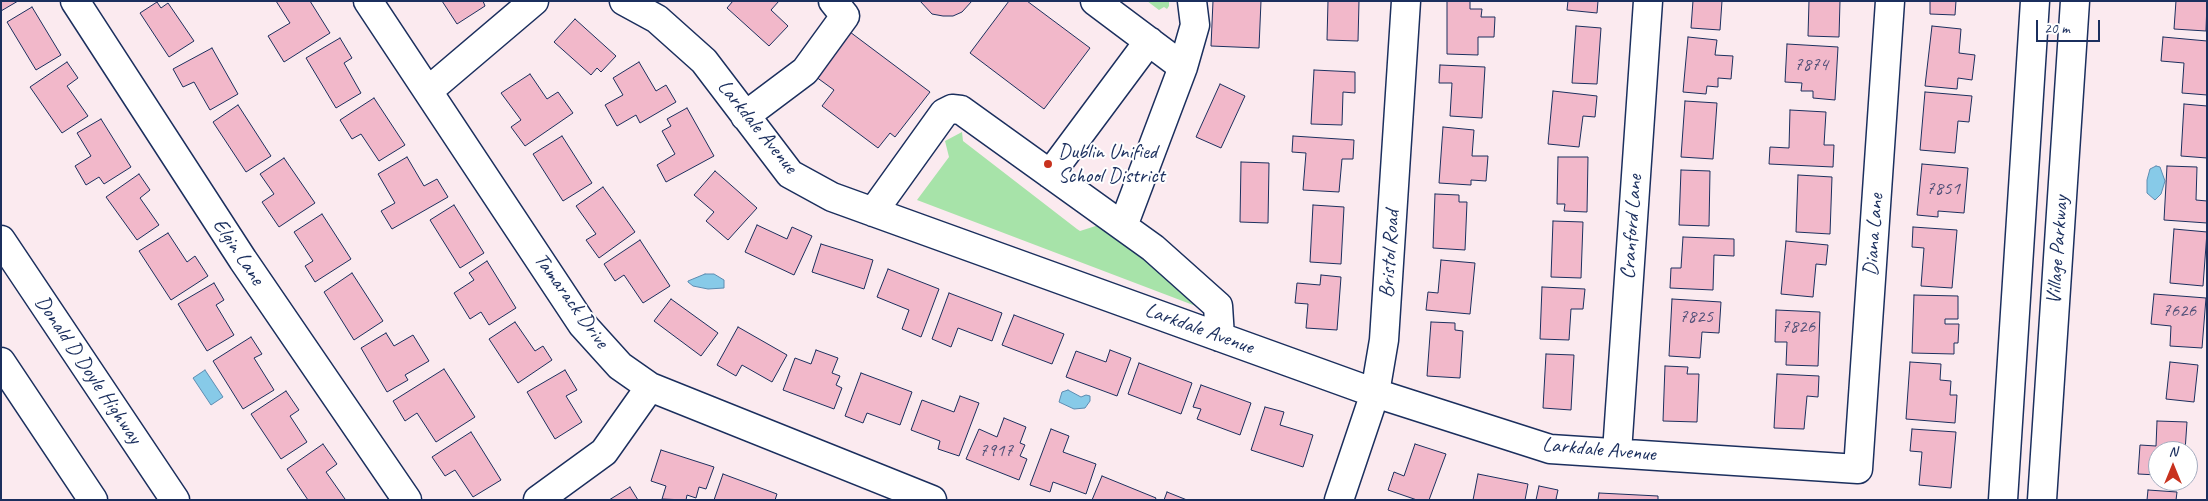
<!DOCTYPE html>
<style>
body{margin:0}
#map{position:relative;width:2208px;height:501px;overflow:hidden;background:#fbeaef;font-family:Caveat,sans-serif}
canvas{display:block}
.frame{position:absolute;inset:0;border:2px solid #1b2f5e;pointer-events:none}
.north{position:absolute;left:2148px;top:441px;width:50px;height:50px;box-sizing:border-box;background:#fff;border:1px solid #a4acbf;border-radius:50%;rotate:0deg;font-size:14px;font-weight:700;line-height:20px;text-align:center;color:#1b2f5e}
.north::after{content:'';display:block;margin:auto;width:18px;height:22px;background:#c8321e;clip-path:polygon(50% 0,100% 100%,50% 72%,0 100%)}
.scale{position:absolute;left:2036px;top:20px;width:64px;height:22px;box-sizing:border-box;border:2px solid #1b2f5e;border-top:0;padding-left:6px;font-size:15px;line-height:18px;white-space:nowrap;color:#1b2f5e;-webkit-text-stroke:4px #fff;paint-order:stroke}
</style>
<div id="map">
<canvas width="2208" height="501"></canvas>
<div class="frame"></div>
<div class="north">N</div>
<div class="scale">20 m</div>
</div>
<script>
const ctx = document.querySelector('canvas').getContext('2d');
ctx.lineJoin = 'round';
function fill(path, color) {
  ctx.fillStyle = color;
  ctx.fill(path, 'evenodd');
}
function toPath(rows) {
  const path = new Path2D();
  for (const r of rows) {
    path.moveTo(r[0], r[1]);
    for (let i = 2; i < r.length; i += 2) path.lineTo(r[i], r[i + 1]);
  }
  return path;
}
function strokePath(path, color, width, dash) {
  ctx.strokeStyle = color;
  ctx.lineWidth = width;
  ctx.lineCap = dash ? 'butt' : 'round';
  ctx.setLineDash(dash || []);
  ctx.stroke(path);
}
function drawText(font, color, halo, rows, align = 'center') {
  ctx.font = font + ' Caveat,sans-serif';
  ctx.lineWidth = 4;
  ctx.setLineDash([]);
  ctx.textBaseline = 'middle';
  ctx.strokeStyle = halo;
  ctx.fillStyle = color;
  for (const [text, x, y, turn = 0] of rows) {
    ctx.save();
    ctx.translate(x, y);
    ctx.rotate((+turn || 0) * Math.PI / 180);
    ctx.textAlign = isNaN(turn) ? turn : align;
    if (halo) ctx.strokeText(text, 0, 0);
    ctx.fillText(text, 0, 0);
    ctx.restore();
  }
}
const green = toPath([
 [1147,1,1169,1,1169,6,1167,9,1164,7,1159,10],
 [962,132,963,141,1077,229,1080,231,1102,224,1173,279,1201,308,917,200,949,157,945,141]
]);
const water = toPath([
 [2156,166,2160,167,2165,181,2161,194,2155,200,2147,193,2147,180,2150,169,2156,166],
 [705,274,714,274,724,280,724,288,708,289,693,286,688,282,688,281,705,274],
 [205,370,223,397,211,405,193,378,205,370],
 [1068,390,1081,397,1086,395,1090,396,1090,401,1085,408,1074,409,1059,402,1062,392,1068,390]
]);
const building = toPath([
 [1,1,18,1,1,11,1,1],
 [276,1,310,1,330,33,284,62,268,36,290,23,276,1],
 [442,1,483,1,485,6,457,24,442,1],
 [733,1,779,1,771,10,788,26,769,46,727,8,733,1],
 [920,1,972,1,962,12,953,16,943,16,932,14,920,1],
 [1009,1,1027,1,1090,48,1044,109,970,53,1009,1],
 [1213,1,1261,1,1259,48,1211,46,1213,1],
 [1328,1,1359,1,1358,41,1327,40,1328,1],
 [1447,1,1470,1,1470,9,1482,9,1481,17,1495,17,1494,37,1478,37,1478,55,1447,54,1447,1],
 [1568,1,1598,1,1597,13,1567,10,1568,1],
 [1693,1,1722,1,1720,30,1691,28,1693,1],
 [1809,1,1840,1,1839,37,1808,36,1809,1],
 [1930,1,1956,1,1955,15,1930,14,1930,1],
 [2176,1,2207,1,2206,31,2174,29,2176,1],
 [157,2,161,8,168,3,194,41,169,57,140,13,157,2],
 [32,7,61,55,36,70,7,22,32,7],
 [575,19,616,56,601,72,597,68,591,75,554,42,575,19],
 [1576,26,1601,28,1597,84,1572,83,1576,26],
 [1932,26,1961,29,1959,53,1975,55,1972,80,1958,78,1957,89,1925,86,1932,26],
 [846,29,930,92,895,137,890,133,878,148,822,106,834,90,812,74,846,29],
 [1688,37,1717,40,1715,55,1733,56,1731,79,1718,78,1718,87,1707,86,1706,94,1683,92,1688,37],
 [2163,37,2207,41,2207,95,2182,93,2184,63,2161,61,2163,37],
 [340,38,352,58,344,63,361,93,336,108,306,58,340,38],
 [1787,44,1838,47,1835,100,1813,98,1813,91,1801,91,1802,83,1785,82,1787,44],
 [212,48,238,94,210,110,194,82,183,87,173,69,212,48],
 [67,62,78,78,67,86,88,116,62,133,30,87,67,62],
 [639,62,656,91,666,85,676,102,640,123,636,115,617,126,605,105,623,95,613,78,639,62],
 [1440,65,1485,67,1482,118,1450,116,1452,83,1439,83,1440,65],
 [1314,70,1355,72,1355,93,1343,92,1342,125,1311,124,1314,70],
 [530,74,547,99,558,92,573,113,525,146,511,127,521,120,501,93,530,74],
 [1220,84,1245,96,1221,148,1196,137,1220,84],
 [1553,91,1597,96,1595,117,1583,116,1579,147,1548,144,1553,91],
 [1925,92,1972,96,1969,122,1958,121,1955,153,1920,150,1925,92],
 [374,98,405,145,379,161,361,134,352,139,340,120,374,98],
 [1685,101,1717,103,1713,159,1681,157,1685,101],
 [2184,104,2207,106,2207,158,2181,156,2184,104],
 [238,105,271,156,246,172,213,122,238,105],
 [687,108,714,156,666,182,657,165,675,154,662,131,671,126,667,119,687,108],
 [1790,110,1826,112,1824,145,1834,145,1833,167,1769,164,1770,147,1789,148,1790,110],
 [101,119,131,167,104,184,99,177,86,185,75,166,91,156,77,133,101,119],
 [1443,127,1474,130,1472,156,1488,156,1486,181,1471,180,1471,185,1439,183,1443,127],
 [562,136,592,183,563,201,533,154,562,136],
 [1293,136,1354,140,1353,159,1342,159,1339,192,1303,190,1306,153,1292,152,1293,136],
 [407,157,424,186,437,179,448,197,392,229,381,211,395,203,378,174,407,157],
 [1558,157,1588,157,1587,212,1564,211,1565,204,1557,204,1558,157],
 [284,158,315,203,279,227,262,202,274,194,260,174,284,158],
 [1241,162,1269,163,1268,223,1240,222,1241,162],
 [1922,164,1968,168,1964,213,1938,211,1938,217,1917,215,1922,164],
 [2167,166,2197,167,2196,200,2207,201,2207,223,2164,220,2167,166],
 [1681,170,1710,171,1709,226,1679,225,1681,170],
 [715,171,757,208,728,240,706,221,714,212,694,195,715,171],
 [139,174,150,190,140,198,159,225,137,240,106,197,139,174],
 [1798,175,1832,177,1830,234,1796,232,1798,175],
 [603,187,635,232,599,258,586,240,596,234,576,206,603,187],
 [1435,194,1459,195,1459,202,1467,202,1465,250,1433,248,1435,194],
 [454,205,484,253,460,268,430,220,454,205],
 [1313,205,1344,207,1341,264,1310,262,1313,205],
 [322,214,351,259,315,282,305,266,313,261,294,232,322,214],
 [1553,221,1583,222,1581,278,1551,277,1553,221],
 [757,225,787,239,792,227,812,236,794,275,745,252,757,225],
 [1913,227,1957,230,1952,288,1921,286,1924,248,1912,247,1913,227],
 [2174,229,2207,232,2203,286,2170,283,2174,229],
 [168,233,187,262,195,256,208,276,171,300,139,251,168,233],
 [1683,237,1734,239,1734,256,1714,255,1713,290,1670,288,1671,268,1681,268,1683,237],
 [640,240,670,286,643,303,624,275,615,281,604,264,640,240],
 [1786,241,1828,245,1826,265,1816,264,1813,297,1781,294,1786,241],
 [821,244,873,260,864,289,812,272,821,244],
 [1441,260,1475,263,1470,314,1426,310,1428,292,1438,293,1441,260],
 [487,261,516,308,489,325,481,312,470,319,454,293,474,280,469,273,487,261],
 [888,269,939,289,921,337,902,329,909,310,877,297,888,269],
 [352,273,383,321,354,340,324,292,352,273],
 [1321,275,1341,277,1337,330,1306,328,1308,304,1295,303,1297,283,1320,285,1321,275],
 [214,283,224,300,216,305,234,335,207,351,178,304,214,283],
 [1542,287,1585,289,1583,309,1571,309,1569,340,1540,339,1542,287],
 [949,293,1002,313,992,341,958,328,951,347,932,339,949,293],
 [2154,294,2206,298,2202,348,2170,346,2171,326,2151,324,2154,294],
 [1914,295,1958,296,1958,319,1945,319,1945,324,1959,324,1958,343,1954,343,1954,354,1912,353,1914,295],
 [671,299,718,333,701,356,654,321,671,299],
 [1672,299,1721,302,1719,333,1702,332,1700,358,1669,356,1672,299],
 [1776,310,1820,312,1818,366,1786,365,1787,342,1775,342,1776,310],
 [1014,315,1064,334,1052,364,1002,345,1014,315],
 [515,322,535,351,543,346,552,360,518,383,489,339,515,322],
 [1431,322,1455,323,1455,330,1463,331,1460,378,1427,376,1431,322],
 [738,327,787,355,772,382,742,365,736,376,717,365,738,327],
 [386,333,394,346,413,335,429,361,405,375,408,380,387,392,361,348,386,333],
 [251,337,262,354,254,358,274,390,243,409,213,361,251,337],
 [816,350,838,358,832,373,840,376,836,385,842,388,834,409,783,390,795,358,811,364,816,350],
 [1110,350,1131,358,1117,396,1066,377,1076,351,1106,362,1110,350],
 [1546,354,1574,355,1571,410,1543,408,1546,354],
 [1910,362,1941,364,1940,380,1951,381,1950,395,1957,395,1955,423,1906,419,1910,362],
 [2170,362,2198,365,2194,402,2166,399,2170,362],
 [1139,363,1192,383,1181,414,1128,394,1139,363],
 [1665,366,1688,367,1687,374,1699,374,1697,422,1663,421,1665,366],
 [444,369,475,417,436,442,417,413,405,421,393,401,444,369],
 [565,370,577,390,566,396,582,422,555,439,527,392,565,370],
 [861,373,912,392,900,425,867,413,863,423,845,416,861,373],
 [1777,374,1819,376,1818,397,1807,396,1804,429,1774,428,1777,374],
 [1201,385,1251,403,1240,435,1197,419,1201,409,1193,407,1201,385],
 [286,391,299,410,290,416,307,442,281,459,251,414,286,391],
 [960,396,979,403,959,456,938,449,940,441,911,430,922,400,954,412,960,396],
 [1265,407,1284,412,1280,425,1313,435,1303,467,1251,450,1265,407],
 [1004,418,1026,427,1020,443,1025,445,1020,456,1027,459,1019,480,966,459,979,429,997,437,1004,418],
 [2157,421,2187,422,2185,451,2158,451,2158,475,2138,474,2140,445,2156,446,2157,421],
 [1051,429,1069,436,1063,452,1096,464,1086,494,1053,482,1050,492,1030,485,1051,429],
 [1912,429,1956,432,1951,488,1919,485,1922,452,1910,451,1912,429],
 [471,432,501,480,473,497,455,470,445,476,432,457,471,432],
 [323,444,337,464,326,472,345,499,344,500,308,500,287,469,323,444],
 [1415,444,1446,454,1429,500,1417,500,1388,490,1394,472,1404,476,1415,444],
 [661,450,714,467,706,489,699,487,696,498,687,495,686,500,662,499,666,486,651,481,661,450],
 [723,474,777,494,775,500,714,500,723,474],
 [1478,474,1528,484,1525,500,1473,500,1478,474],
 [1102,476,1156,498,1155,500,1092,500,1102,476],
 [1539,486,1558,490,1556,499,1559,500,1536,500,1539,486],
 [630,487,638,500,609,500,630,487],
 [2148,490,2177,492,2176,500,2147,500,2148,490],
 [1167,492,1187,500,1164,500,1167,492],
 [1599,493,1658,496,1658,500,1598,500,1599,493]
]);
const minor = toPath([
 [75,1,243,260,407,500],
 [368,1,582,324,620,366,650,387,932,500],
 [624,1,657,19,704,61,790,174,832,197,1375,393,1550,449,1858,469,1890,1],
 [1095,1,1183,67],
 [428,91,534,1],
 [745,116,805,71,845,16,833,1],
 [1050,174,1149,41],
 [873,212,944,113,952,109,961,110,1153,248,1218,306,1220,337],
 [1123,226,1183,67,1195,25,1192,1],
 [1617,452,1648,1],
 [538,500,604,452,650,387],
 [1339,500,1375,393,1384,340,1406,1],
 [2003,500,2035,1],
 [2042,500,2075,1]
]);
const highway = toPath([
 [1,240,175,500],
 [1,362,93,500]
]);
const markers = [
 [1048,164,5,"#c8321e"]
];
const numberNames = [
 ["7874",1811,65],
 ["7851",1943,189],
 ["7626",2179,311],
 ["7825",1696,317],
 ["7826",1798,327],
 ["7917",996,451]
];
const streetNames = [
 ["Larkdale Avenue",757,127,51],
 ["Cranford Lane",1632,227,-86],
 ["Diana Lane",1874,235,-86],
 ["Village Parkway",2058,250,-86],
 ["Elgin Lane",238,252,56],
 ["Bristol Road",1390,254,-86],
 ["Tamarack Drive",571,301,54],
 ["Larkdale Avenue",1199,329,20],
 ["Donald D Doyle Highway",88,370,56],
 ["Larkdale Avenue",1599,450,5]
];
const poiNames = [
 ["Dublin Unified",1058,152],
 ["School District",1058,176]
];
fill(green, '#a7e3a9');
fill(water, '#87cae8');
strokePath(water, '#5c8cb1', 1);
fill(building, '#f2b8ca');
strokePath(building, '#1b2f5e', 1);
strokePath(minor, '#1b2f5e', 31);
strokePath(highway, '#1b2f5e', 31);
strokePath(minor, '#fff', 28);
strokePath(highway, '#fff', 28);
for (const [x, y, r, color] of markers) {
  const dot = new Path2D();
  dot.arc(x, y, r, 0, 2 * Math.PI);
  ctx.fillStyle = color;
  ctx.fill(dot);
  strokePath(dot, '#fff', 2);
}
drawText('19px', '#515179', null, numberNames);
drawText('21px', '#1b2f5e', '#fff', streetNames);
drawText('21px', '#1b2f5e', '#fff', poiNames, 'left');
</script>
